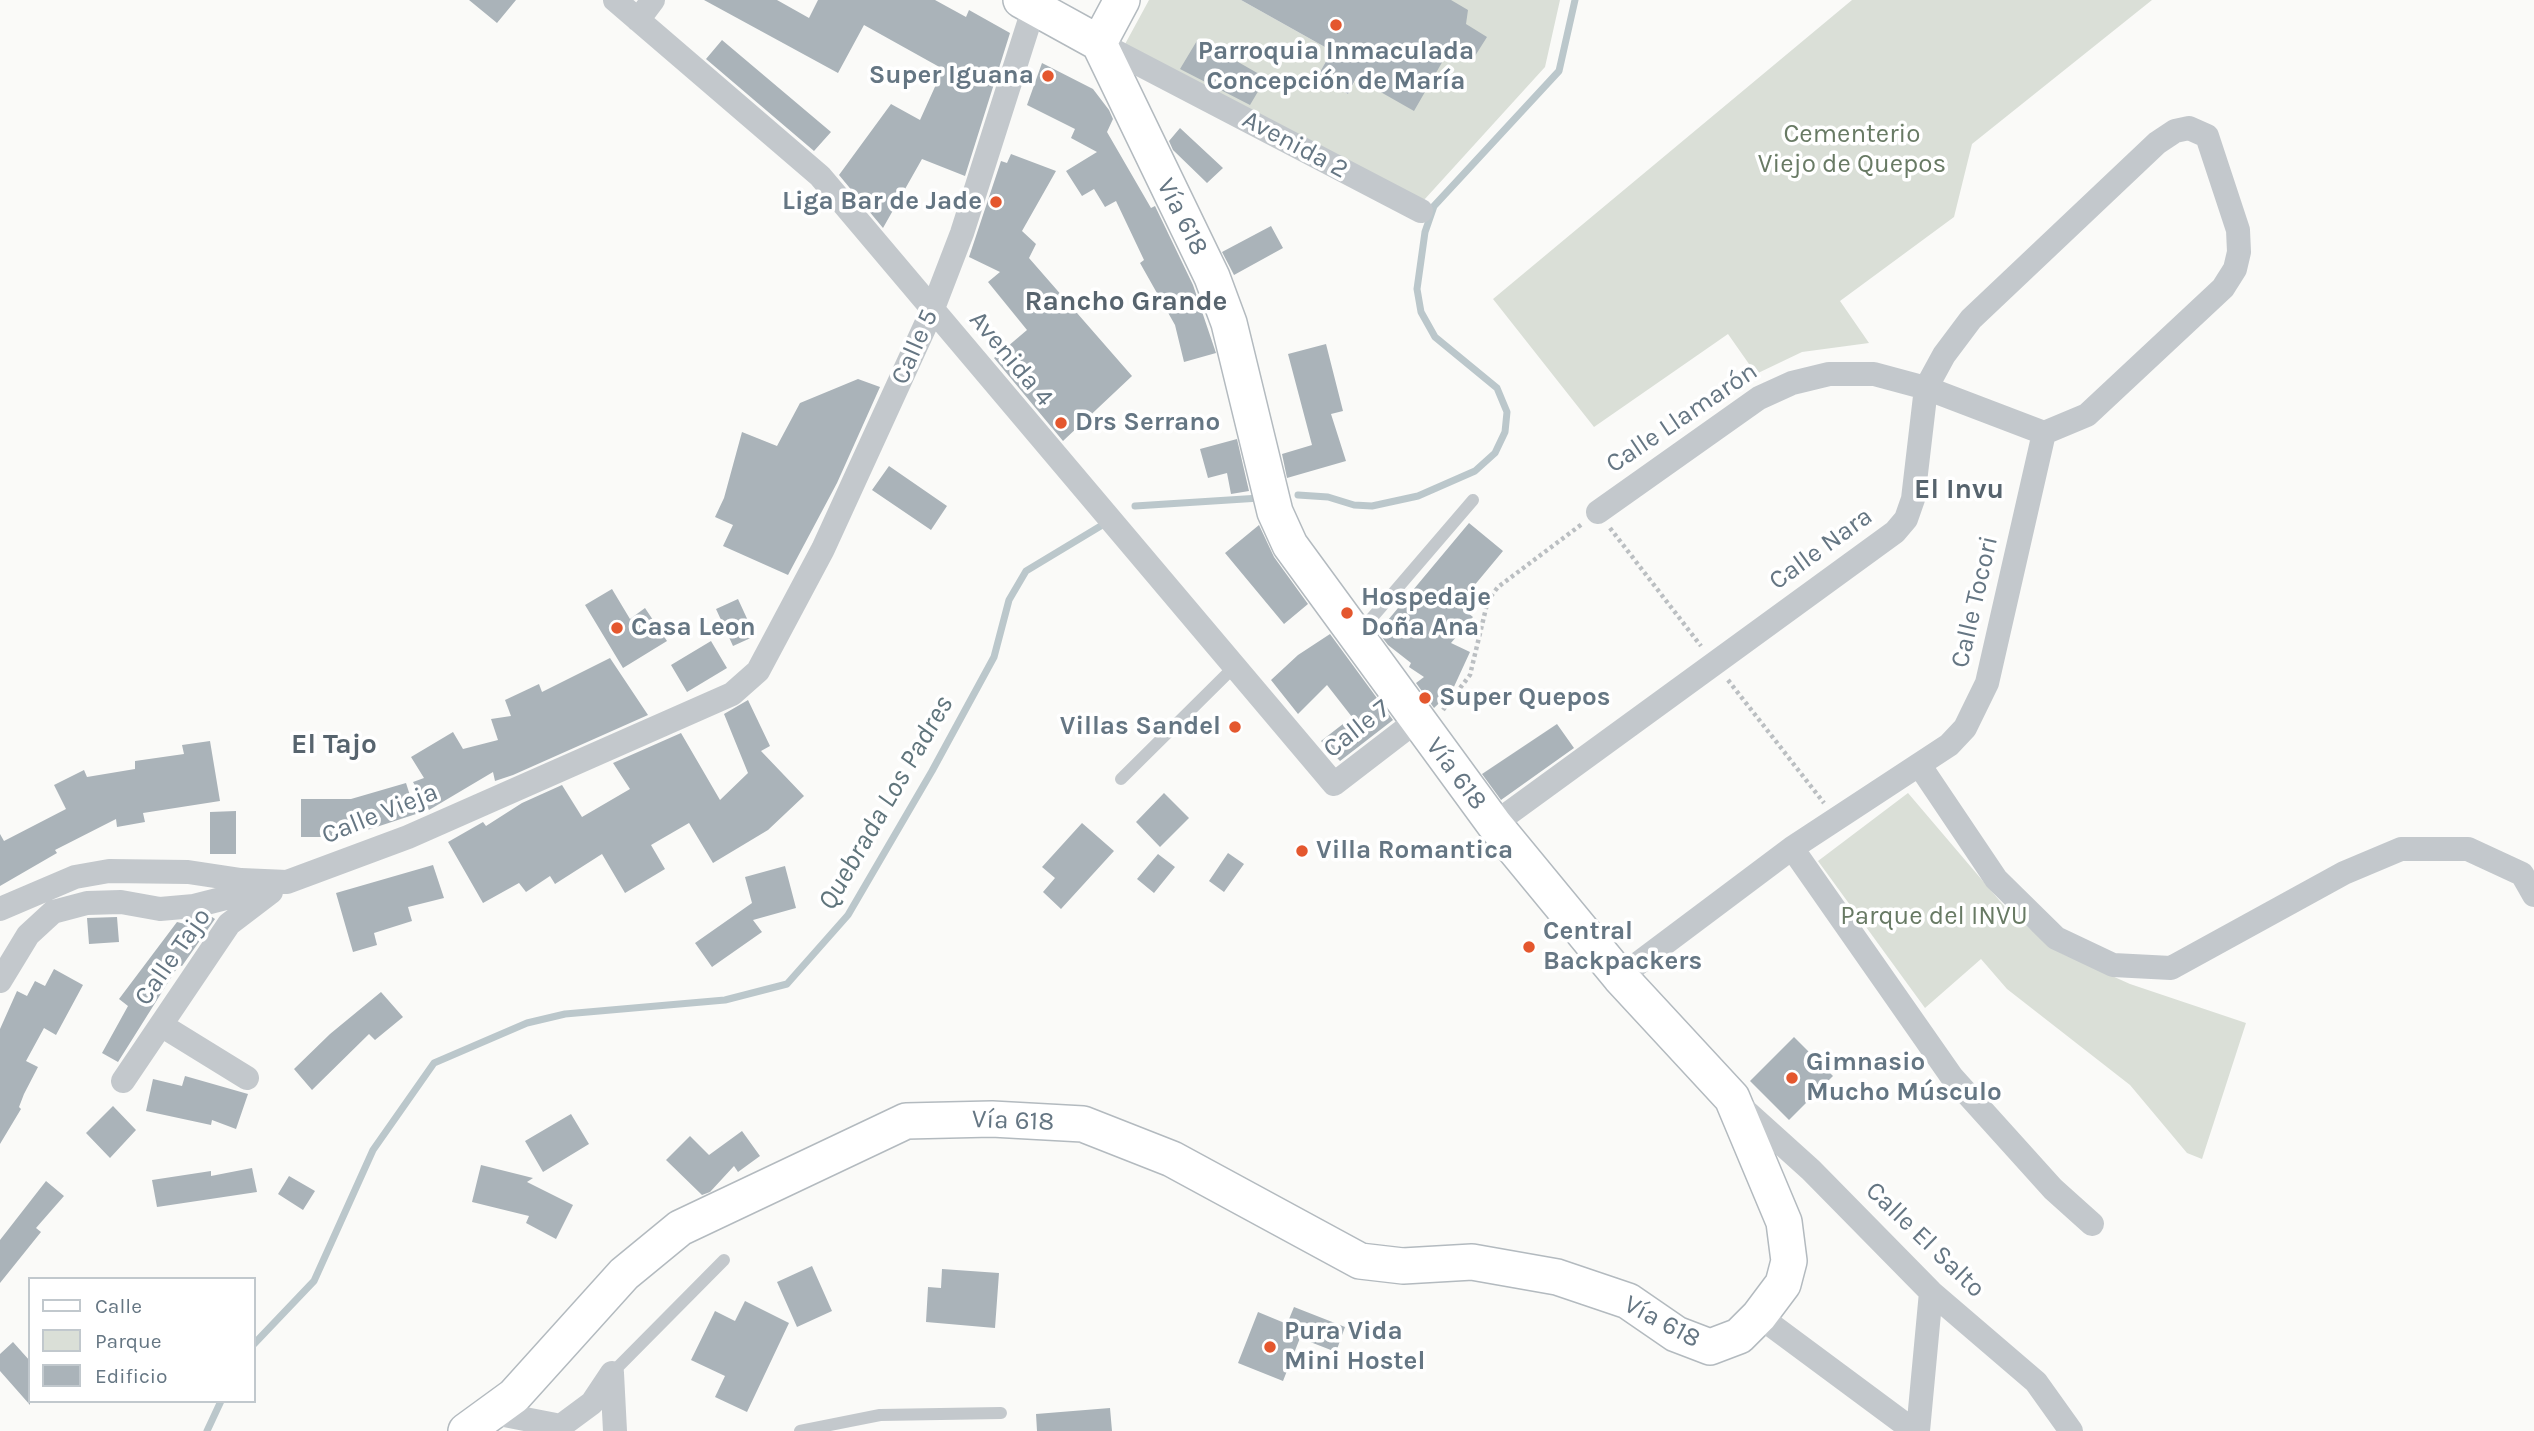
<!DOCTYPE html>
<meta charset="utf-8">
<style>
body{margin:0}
#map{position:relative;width:2534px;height:1431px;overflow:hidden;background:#fafaf8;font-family:Karla,sans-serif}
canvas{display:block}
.legend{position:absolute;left:28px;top:1277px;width:228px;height:126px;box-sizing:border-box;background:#fff;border:2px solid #c1c8cd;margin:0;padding:9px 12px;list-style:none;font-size:21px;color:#657683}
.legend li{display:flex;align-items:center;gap:14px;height:35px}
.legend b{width:35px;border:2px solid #c1c8cd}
</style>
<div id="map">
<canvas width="2534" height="1431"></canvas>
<ul class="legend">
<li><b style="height:9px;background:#fff"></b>Calle</li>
<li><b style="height:19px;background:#dadfd7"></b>Parque</li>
<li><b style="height:19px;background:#aab3b9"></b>Edificio</li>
</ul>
</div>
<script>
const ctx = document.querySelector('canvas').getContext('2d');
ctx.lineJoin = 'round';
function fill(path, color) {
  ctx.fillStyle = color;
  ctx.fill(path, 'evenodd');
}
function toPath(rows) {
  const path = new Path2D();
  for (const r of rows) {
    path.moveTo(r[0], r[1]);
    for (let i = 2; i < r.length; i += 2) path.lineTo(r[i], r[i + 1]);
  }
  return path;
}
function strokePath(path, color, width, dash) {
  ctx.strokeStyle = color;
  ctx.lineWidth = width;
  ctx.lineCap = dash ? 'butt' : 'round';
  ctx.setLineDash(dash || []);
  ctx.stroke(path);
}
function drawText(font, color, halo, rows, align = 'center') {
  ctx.font = font + ' Karla,sans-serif';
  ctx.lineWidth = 7;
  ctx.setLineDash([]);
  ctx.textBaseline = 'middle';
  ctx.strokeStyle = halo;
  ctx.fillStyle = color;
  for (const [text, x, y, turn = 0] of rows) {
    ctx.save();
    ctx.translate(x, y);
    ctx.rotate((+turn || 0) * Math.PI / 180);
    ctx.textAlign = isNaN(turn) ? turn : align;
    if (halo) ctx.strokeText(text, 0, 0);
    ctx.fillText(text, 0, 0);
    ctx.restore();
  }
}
const green = toPath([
 [1149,0,1241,0,1332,51,1317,77,1348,94,1400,0,1560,0,1545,67,1424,200,1124,46],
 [1852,0,2152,0,1972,144,1954,217,1840,301,1869,343,1802,352,1756,374,1728,334,1594,427,1493,299],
 [1908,793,2011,914,2061,953,2130,984,2246,1023,2202,1159,2187,1153,2130,1085,2007,989,1981,959,1925,1008,1818,861]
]);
const stream = toPath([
 [1298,495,1328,497,1354,505,1372,506,1418,496,1475,471,1495,453,1505,432,1507,412,1497,388,1435,337,1421,312,1417,289,1425,232,1434,206,1559,71,1575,0],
 [1135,506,1260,498],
 [254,1344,314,1281,373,1150,434,1063,527,1023,565,1014,725,1000,787,984,848,915,932,771,994,657,1009,600,1026,571,1104,524],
 [207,1431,221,1401]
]);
const building = toPath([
 [469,0,516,0,497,23],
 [704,0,777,0,809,18,818,0,935,0,966,17,969,10,1010,33,965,176,922,159,883,228,839,175,891,104,920,120,943,69,864,25,838,73],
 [1241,0,1451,0,1468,10,1466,24,1487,37,1475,56,1448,52,1414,111,1356,78,1348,94,1317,77,1332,51],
 [1198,39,1266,78,1250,105,1180,69],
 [722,40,831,132,814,151,706,59],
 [1042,63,1093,89,1109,110,1113,119,1107,132,1151,208,1155,206,1193,285,1216,353,1184,362,1175,325,1140,263,1144,260,1116,201,1105,207,1094,189,1082,196,1066,171,1097,152,1071,138,1075,129,1027,105],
 [1180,128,1223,168,1207,183,1173,150,1169,141],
 [1011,154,1056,171,1022,231,1036,244,1029,258,1132,376,1063,441,994,358,1027,330,988,282,1000,272,969,257,1001,161,1007,163],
 [1271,226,1283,248,1234,275,1222,252],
 [1326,344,1343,411,1331,414,1346,461,1287,478,1282,454,1312,445,1288,354],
 [858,379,880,387,837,483,788,575,723,546,733,525,715,517,724,498,742,432,777,446,800,403],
 [1237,439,1249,491,1231,494,1227,473,1208,478,1200,449],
 [889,466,947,506,931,530,872,490],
 [1469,523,1503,551,1458,605,1473,617,1451,643,1470,652,1452,691,1434,708,1416,683,1424,677,1409,667,1411,663,1388,645,1378,632],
 [1259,525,1274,557,1308,604,1284,624,1225,553],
 [612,589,630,619,645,608,667,641,623,668,585,605],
 [738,599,755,636,733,646,716,609],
 [1330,634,1393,720,1340,761,1321,741,1352,717,1327,685,1298,714,1271,680,1298,655],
 [711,641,727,668,687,692,671,665],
 [610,658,648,715,513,775,495,781,493,772,429,810,413,782,424,778,411,757,453,732,463,749,498,740,491,719,511,716,505,700,539,684,542,692],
 [748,700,770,746,761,751,804,796,768,830,713,863,689,823,651,845,665,869,625,893,602,854,555,884,550,876,526,892,519,883,483,903,448,842,483,822,486,826,522,803,562,785,582,817,630,789,613,763,681,733,720,800,748,773,724,714],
 [1557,724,1574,748,1501,800,1482,774],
 [210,741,220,801,143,813,145,822,117,827,116,819,55,850,57,853,0,886,0,834,4,841,66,809,54,785,84,770,87,777,135,769,135,761,184,754,182,745],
 [406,783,416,814,346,837,301,837,301,799,351,799],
 [1164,793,1189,818,1160,847,1136,822],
 [236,811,236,854,210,854,210,812],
 [1082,823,1114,851,1061,909,1043,892,1055,878,1042,867],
 [1228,853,1244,864,1224,892,1209,881],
 [1158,854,1175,867,1154,893,1137,879],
 [433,865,444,898,408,907,412,921,374,933,377,945,353,952,336,893],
 [785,866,796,908,753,920,762,932,712,967,695,943,752,903,745,877],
 [117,917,119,942,89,944,87,918],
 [212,917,215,919,182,966,179,965,118,1062,102,1053,128,1006,119,999,177,922,185,924],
 [54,969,83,985,56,1035,44,1028,26,1061,38,1067,24,1094,19,1107,21,1109,0,1144,0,1029,17,991,27,996,35,981,45,986],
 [381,992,403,1017,375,1040,369,1034,312,1090,294,1069,330,1034],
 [1794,1037,1833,1076,1789,1120,1750,1081],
 [185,1076,248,1094,236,1129,212,1120,211,1125,146,1111,153,1079,182,1086],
 [113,1106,136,1130,110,1158,86,1133],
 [571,1114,589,1144,543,1172,525,1141],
 [742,1131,760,1156,738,1172,734,1166,710,1192,702,1195,666,1160,690,1136,709,1155],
 [481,1165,533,1178,527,1182,573,1205,556,1239,526,1223,529,1216,472,1202],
 [252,1168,257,1192,157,1207,152,1180,211,1171,211,1176],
 [289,1176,315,1191,303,1210,278,1194],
 [46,1181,64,1196,36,1228,41,1232,0,1283,0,1240],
 [812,1266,832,1311,797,1327,777,1282],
 [942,1269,999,1273,995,1328,926,1322,928,1287,941,1288],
 [745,1301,789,1323,747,1412,715,1397,725,1376,691,1360,715,1311,735,1321],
 [1294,1307,1345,1327,1336,1352,1300,1338,1283,1381,1238,1363,1258,1312,1287,1324],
 [13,1342,30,1361,30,1405,0,1371,0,1354],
 [1110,1408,1112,1431,1037,1431,1036,1414]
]);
const path = toPath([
 [1610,528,1701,646],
 [1728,680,1824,803],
 [1443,710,1470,675,1488,600,1498,587,1582,524]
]);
const lane = toPath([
 [1358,634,1473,500],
 [1121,779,1233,668],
 [612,1373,724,1260],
 [800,1431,880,1415,1001,1413]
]);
const street = toPath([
 [615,0,820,176,1334,784,1416,721],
 [638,20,653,0],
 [1099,43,1421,211],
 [1598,512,1759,398,1792,383,1829,374,1874,374,1926,388,2044,433],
 [1920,766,1996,879,2056,938,2113,965,2171,968,2344,873,2401,849,2468,849,2522,874,2534,895],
 [1494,824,1895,532,1906,519,1913,499,1926,388,1944,355,1971,319,2157,143,2175,131,2189,128,2207,136,2238,230,2239,252,2235,269,2223,288,2087,415,2044,433,1987,683,1965,728,1949,745,1792,848,1620,977],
 [1792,848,1952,1077,2053,1189,2092,1224],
 [0,909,75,877,109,871,188,872,241,880,287,882,408,837,732,694,758,671,823,549,932,311,962,233,1034,7],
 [0,981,28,935,53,912,87,903,121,902,160,909,194,906,265,888],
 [161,1025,247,1078],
 [123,1081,229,924,271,892],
 [1740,1106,1811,1170,1931,1292,2036,1382,2071,1431],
 [1759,1316,1914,1431],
 [494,1413,561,1426,592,1403,612,1373,615,1431],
 [1918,1431,1931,1292]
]);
const secondary = toPath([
 [1021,0,1099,43],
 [1099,43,1122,0],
 [466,1431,514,1396,624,1274,680,1228,906,1121,992,1119,1083,1124,1172,1159,1360,1261,1403,1266,1472,1262,1557,1277,1628,1301,1676,1334,1710,1347,1739,1336,1759,1316,1783,1284,1789,1261,1784,1222,1732,1098,1620,977,1494,824,1290,545,1275,512,1229,323,1212,277,1099,43]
]);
const markers = [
 [1336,25,7,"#e4572e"],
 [1048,76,7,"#e4572e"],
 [996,202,7,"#e4572e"],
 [1061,423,7,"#e4572e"],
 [1347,613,7,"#e4572e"],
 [617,628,7,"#e4572e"],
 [1425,698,7,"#e4572e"],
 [1235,727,7,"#e4572e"],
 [1302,851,7,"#e4572e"],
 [1529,947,7,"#e4572e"],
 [1792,1078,7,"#e4572e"],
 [1270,1347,7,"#e4572e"]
];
const poiNames = [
 ["Parroquia Inmaculada",1336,52,"center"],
 ["Concepción de María",1336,82,"center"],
 ["Super Iguana",1034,76,"right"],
 ["Liga Bar de Jade",982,202,"right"],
 ["Drs Serrano",1075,423],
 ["Hospedaje",1361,598],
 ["Doña Ana",1361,628],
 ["Casa Leon",631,628],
 ["Super Quepos",1439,698],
 ["Villas Sandel",1221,727,"right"],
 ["Villa Romantica",1316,851],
 ["Central",1543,932],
 ["Backpackers",1543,962],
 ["Gimnasio",1806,1063],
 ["Mucho Músculo",1806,1093],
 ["Pura Vida",1284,1332],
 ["Mini Hostel",1284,1362]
];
const parkNames = [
 ["Cementerio",1852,135],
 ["Viejo de Quepos",1852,165],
 ["Parque del INVU",1934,917]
];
const streetNames = [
 ["Avenida 2",1295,145,28],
 ["Vía 618",1182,217,63],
 ["Calle 5",915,347,-66],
 ["Avenida 4",1011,359,50],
 ["Calle Llamarón",1682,418,-34],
 ["Calle Nara",1821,549,-36],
 ["Calle Tocori",1975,602,-77],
 ["Calle 7",1357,729,-38],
 ["Vía 618",1456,774,53],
 ["Calle Vieja",380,814,-22],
 ["Calle Tajo",173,957,-55],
 ["Vía 618",1013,1121,2],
 ["Calle El Salto",1925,1240,44],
 ["Vía 618",1662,1322,28]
];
const neighbourhoodNames = [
 ["Rancho Grande",1126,302],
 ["El Invu",1959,490],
 ["El Tajo",334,745]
];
const waterNames = [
 ["Quebrada Los Padres",886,803,-60]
];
fill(green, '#dadfd7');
strokePath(stream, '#bbc7cb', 7);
fill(building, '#aab3b9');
strokePath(secondary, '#b3babf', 38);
strokePath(path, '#bbbfc2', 4.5, [3.5, 3.5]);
strokePath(lane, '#c3c8cc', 12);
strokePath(street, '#c3c8cc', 24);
strokePath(secondary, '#fff', 35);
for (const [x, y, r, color] of markers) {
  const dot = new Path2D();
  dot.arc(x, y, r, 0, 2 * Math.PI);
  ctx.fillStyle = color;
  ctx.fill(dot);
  strokePath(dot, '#fff', 2.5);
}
drawText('bold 26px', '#657683', '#fff', poiNames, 'left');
drawText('26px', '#687a64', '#fff', parkNames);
drawText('26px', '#657683', '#fff', streetNames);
drawText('bold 28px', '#57646e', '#fff', neighbourhoodNames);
drawText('italic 28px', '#60757c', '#fff', waterNames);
</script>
